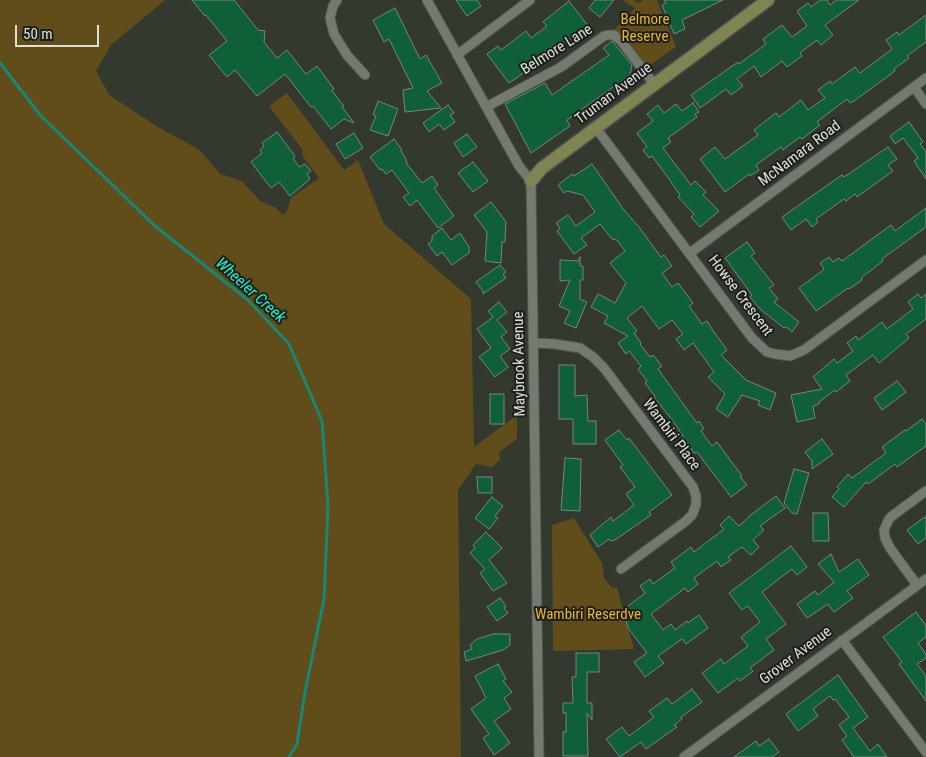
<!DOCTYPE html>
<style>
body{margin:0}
#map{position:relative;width:926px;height:757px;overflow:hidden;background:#33392f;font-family:"Roboto Condensed",sans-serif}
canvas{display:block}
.scale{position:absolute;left:15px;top:25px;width:84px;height:22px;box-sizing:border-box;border:2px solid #dce0d9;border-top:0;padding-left:6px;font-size:15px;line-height:18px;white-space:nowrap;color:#dce0d9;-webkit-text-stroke:4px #1d201b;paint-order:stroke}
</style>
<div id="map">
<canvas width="926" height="757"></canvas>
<div class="scale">50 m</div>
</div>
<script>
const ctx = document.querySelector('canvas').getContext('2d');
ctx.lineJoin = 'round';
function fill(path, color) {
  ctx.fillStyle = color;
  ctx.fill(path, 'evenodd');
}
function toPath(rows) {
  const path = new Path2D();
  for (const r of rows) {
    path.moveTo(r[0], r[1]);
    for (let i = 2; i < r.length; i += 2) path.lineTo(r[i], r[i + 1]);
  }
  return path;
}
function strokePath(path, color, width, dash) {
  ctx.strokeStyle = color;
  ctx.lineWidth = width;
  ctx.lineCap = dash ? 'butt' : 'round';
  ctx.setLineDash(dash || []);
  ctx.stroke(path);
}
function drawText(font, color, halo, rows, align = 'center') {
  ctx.font = font + ' "Roboto Condensed",sans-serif';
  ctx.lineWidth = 4;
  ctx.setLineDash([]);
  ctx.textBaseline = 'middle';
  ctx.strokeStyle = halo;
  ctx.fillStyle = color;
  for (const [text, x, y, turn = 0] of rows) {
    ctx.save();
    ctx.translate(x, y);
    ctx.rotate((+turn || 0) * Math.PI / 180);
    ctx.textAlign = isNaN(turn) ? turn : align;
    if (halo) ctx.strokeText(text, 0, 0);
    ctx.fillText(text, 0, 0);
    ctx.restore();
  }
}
const green = toPath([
 [0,0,165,0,111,45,96,71,109,95,158,127,200,150,220,174,242,181,260,201,276,208,283,215,287,211,291,198,319,178,303,157,302,149,269,106,287,93,344,170,358,160,384,224,471,299,474,447,517,415,517,439,499,452,500,460,492,467,476,464,458,490,461,757,0,757],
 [622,0,633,0,639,3,643,0,657,0,676,47,647,67,624,37,612,32,635,8],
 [574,518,602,563,604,578,611,587,617,588,634,649,553,651,552,525]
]);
const stream = toPath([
 [0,63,41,116,155,226,248,300,289,344,322,421,328,506,324,599,305,692,297,744,289,757]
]);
const building = toPath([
 [192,0,234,0,258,30,265,31,264,42,277,58,287,50,306,74,317,66,334,89,332,91,344,106,342,107,354,123,344,119,331,129,313,106,311,107,285,74,257,96,235,70,227,77,209,55,227,41,206,15,205,16,192,0],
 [456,0,477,0,481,6,467,16,456,0],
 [595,0,614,0,600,17,589,8,595,0],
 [664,0,723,0,682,20,685,29,674,34,662,5,666,3,664,0],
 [820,0,827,0,830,5,836,0,859,0,825,25,833,35,821,45,817,40,800,53,802,56,787,67,782,61,761,77,754,66,737,79,743,86,731,95,726,89,700,108,691,95,738,62,739,64,766,44,763,39,782,25,792,37,807,26,797,11,808,3,811,7,820,0],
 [569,1,588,26,558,48,555,44,548,49,532,61,535,65,509,83,487,54,498,46,501,50,526,31,531,38,547,26,543,22,569,1],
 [395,8,420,59,426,55,442,83,427,91,441,108,405,112,403,90,413,88,389,39,384,42,373,20,395,8],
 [926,15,926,42,907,56,909,58,894,69,895,71,854,101,850,103,847,99,817,122,820,125,802,139,800,137,783,150,781,147,756,165,759,170,750,176,749,174,725,192,700,159,715,147,725,159,758,135,754,130,776,113,779,117,801,100,808,110,825,98,818,90,830,81,832,84,855,67,860,73,892,49,886,40,897,32,899,35,926,15],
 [612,41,632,65,630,75,567,120,570,126,531,153,505,104,545,83,552,95,609,55,603,48,612,41],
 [378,101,398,109,388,136,370,130,376,116,373,115,378,101],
 [693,103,699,112,695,114,697,117,668,138,671,142,663,148,691,185,695,181,706,192,703,195,719,211,700,227,691,217,694,214,678,197,680,195,669,179,652,156,649,158,643,150,647,147,637,133,653,121,647,114,658,105,664,113,676,104,682,111,693,103],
 [448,105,454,113,450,115,455,122,444,130,439,124,429,132,423,123,448,105],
 [909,122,923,142,920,144,926,152,926,179,914,161,918,158,903,138,895,144,890,136,909,122],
 [277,132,295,156,293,158,299,167,305,164,311,171,307,174,310,179,290,196,279,182,271,188,251,162,262,153,260,150,264,146,262,143,277,132],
 [354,133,363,148,345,159,336,144,354,133],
 [467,134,477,147,463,157,454,143,467,134],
 [394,139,402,150,401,151,406,159,407,164,422,183,432,176,438,185,434,188,454,216,438,228,417,200,410,206,403,197,409,193,392,170,386,174,382,169,380,170,370,157,394,139],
 [888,147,897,159,888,165,893,171,857,197,855,194,846,201,844,199,816,219,818,222,812,227,806,219,791,230,782,217,842,175,844,177,888,147],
 [473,162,488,181,473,192,458,173,473,162],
 [592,164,624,210,639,227,661,257,664,255,672,266,662,273,672,287,678,283,693,303,689,306,702,324,707,321,712,329,727,350,721,355,746,380,776,393,770,410,758,405,760,401,742,395,728,417,716,409,725,394,708,377,714,372,693,343,684,350,676,339,683,334,672,320,659,329,642,306,627,318,637,331,634,333,641,343,640,344,650,357,653,355,662,366,658,369,697,423,699,421,704,429,701,431,712,446,717,442,742,476,740,477,747,485,731,497,697,452,694,453,673,421,654,397,655,396,645,383,647,381,638,369,641,366,629,351,626,354,618,343,628,336,604,323,608,316,591,307,598,294,615,303,626,283,610,263,625,251,617,240,612,239,600,224,581,238,587,245,574,254,557,231,560,228,556,223,568,215,576,226,595,212,583,195,567,191,564,193,558,185,572,174,574,176,592,164],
 [491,202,506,222,505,242,502,242,501,263,485,261,487,232,474,215,491,202],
 [926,208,926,227,882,259,883,261,861,278,862,280,849,289,848,288,816,311,799,288,822,271,824,269,820,263,829,257,833,262,839,258,842,261,891,225,895,231,926,208],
 [442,228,451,240,460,233,469,247,469,253,452,265,442,252,437,256,428,244,432,241,432,236,442,228],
 [747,242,755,253,751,256,774,285,769,288,778,299,774,302,799,322,792,332,786,327,784,328,760,309,750,297,752,295,725,258,747,242],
 [580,257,580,266,583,266,583,280,580,280,580,299,587,302,576,328,564,323,570,311,559,306,570,280,560,281,560,260,578,261,580,257],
 [500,265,506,272,503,274,506,278,483,294,483,291,476,282,500,265],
 [918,294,921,298,926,294,926,319,906,334,909,338,879,363,873,355,846,375,850,381,836,392,835,390,819,402,819,404,813,406,815,418,797,422,791,395,822,389,813,377,834,359,837,363,853,351,847,343,856,336,858,340,882,322,887,329,913,309,908,302,918,294],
 [499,302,507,312,497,320,507,332,501,337,510,349,500,356,508,367,495,377,479,357,491,348,477,329,493,317,488,311,499,302],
 [559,365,575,365,575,396,587,395,588,421,596,421,596,444,573,444,573,419,559,419,559,365],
 [897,381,906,392,882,410,874,398,897,381],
 [490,394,504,394,504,424,490,424,490,394],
 [922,419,926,424,926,446,897,467,895,464,868,484,866,482,844,507,832,497,839,489,837,487,848,474,852,478,886,453,882,447,905,430,906,431,922,419],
 [619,430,627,440,629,438,672,495,649,512,651,515,628,531,615,540,611,541,609,539,598,547,590,535,611,517,613,521,634,505,626,494,635,487,620,467,623,465,605,440,619,430],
 [822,439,833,454,812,469,812,461,805,452,822,439],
 [565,458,581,459,580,511,561,510,565,458],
 [794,469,809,473,797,514,792,513,784,503,794,469],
 [477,477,492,477,492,493,478,493,477,477],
 [776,496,785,508,760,526,764,530,753,540,759,547,751,555,742,547,728,557,731,560,721,567,717,561,694,578,698,584,688,592,685,588,651,614,663,630,671,624,675,630,687,621,688,623,699,615,708,628,686,644,682,639,658,656,664,663,645,677,634,662,647,653,628,628,623,610,645,593,640,586,650,579,653,584,675,568,671,562,691,547,694,552,724,529,720,525,729,516,739,526,752,514,776,496],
 [492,497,503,506,495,516,498,518,489,529,475,518,492,497],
 [813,513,828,513,829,541,813,541,813,513],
 [926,516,926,538,918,544,907,530,926,516],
 [486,532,502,548,489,560,507,583,493,591,480,573,485,569,470,553,475,548,473,545,486,532],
 [791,546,807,567,797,575,792,569,762,592,786,624,766,639,774,650,750,668,753,671,740,681,738,678,718,693,702,673,721,659,724,664,748,646,741,637,760,622,748,606,742,610,729,593,791,546],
 [831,554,839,572,858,559,869,575,847,591,853,598,834,612,828,604,807,618,797,604,815,591,818,595,834,582,818,564,831,554],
 [500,598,506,606,504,608,508,613,497,621,487,607,500,598],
 [916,612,926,626,926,637,918,643,926,654,926,658,917,664,926,676,926,701,899,664,902,662,883,637,916,612],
 [493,634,510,634,510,645,503,650,466,661,464,652,472,649,470,645,477,639,493,634],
 [576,653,599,653,599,672,587,672,587,703,592,703,592,720,587,713,588,756,563,756,563,732,566,732,566,713,563,713,563,703,573,703,572,677,576,677,576,653],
 [498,664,506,679,503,681,512,692,504,698,511,709,494,721,510,743,494,755,483,738,489,734,471,709,486,698,475,676,498,664],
 [838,675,868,717,853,728,870,751,878,744,887,757,854,757,842,740,847,736,839,725,849,717,835,699,833,700,830,696,813,709,818,716,798,731,786,714,838,675],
 [692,689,702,702,681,717,682,719,674,725,677,727,646,749,641,742,620,757,606,739,622,727,629,736,654,717,649,711,667,698,672,704,692,689],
 [769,739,779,752,772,757,734,757,756,741,759,746,769,739]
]);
const street = toPath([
 [337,0,333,6,330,18,334,34,347,55,365,75],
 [427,0,519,166,531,181,539,757],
 [457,55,530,0],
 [914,87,926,104],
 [486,107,561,67,604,36,608,35,614,35,621,41,654,84],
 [596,128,752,338,767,352,775,354,790,356,804,350,926,260],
 [690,253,926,78],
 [534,343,555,344,580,348,593,357,604,368,693,487,696,496,696,505,692,515,686,521,621,569],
 [917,585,890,548,885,538,884,530,889,519,892,516,926,491],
 [842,640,926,752],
 [684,757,926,579]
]);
const secondary = toPath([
 [531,181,542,168,768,0]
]);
const parkNames = [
 ["Belmore",645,20],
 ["Reserve",645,37],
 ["Wambiri Reserdve",588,615]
];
const streetNames = [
 ["Belmore Lane",557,50,-32],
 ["Truman Avenue",614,94,-37],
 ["McNamara Road",800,154,-37],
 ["Howse Crescent",740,296,53],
 ["Maybrook Avenue",520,364,-91],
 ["Wambiri Place",671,435,53],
 ["Grover Avenue",796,656,-37]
];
const waterNames = [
 ["Wheeler Creek",250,291,42]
];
fill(green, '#614d19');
strokePath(stream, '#158876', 3);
fill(building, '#0f6039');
strokePath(building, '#79857d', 1);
strokePath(street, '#51564d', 11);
strokePath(secondary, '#51564d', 15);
strokePath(street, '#737a6f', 9);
strokePath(secondary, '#7f8453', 12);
drawText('15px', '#eab72e', '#1d201b', parkNames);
drawText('15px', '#dce0d9', '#1d201b', streetNames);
drawText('italic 16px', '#1defd1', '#1d201b', waterNames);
</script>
